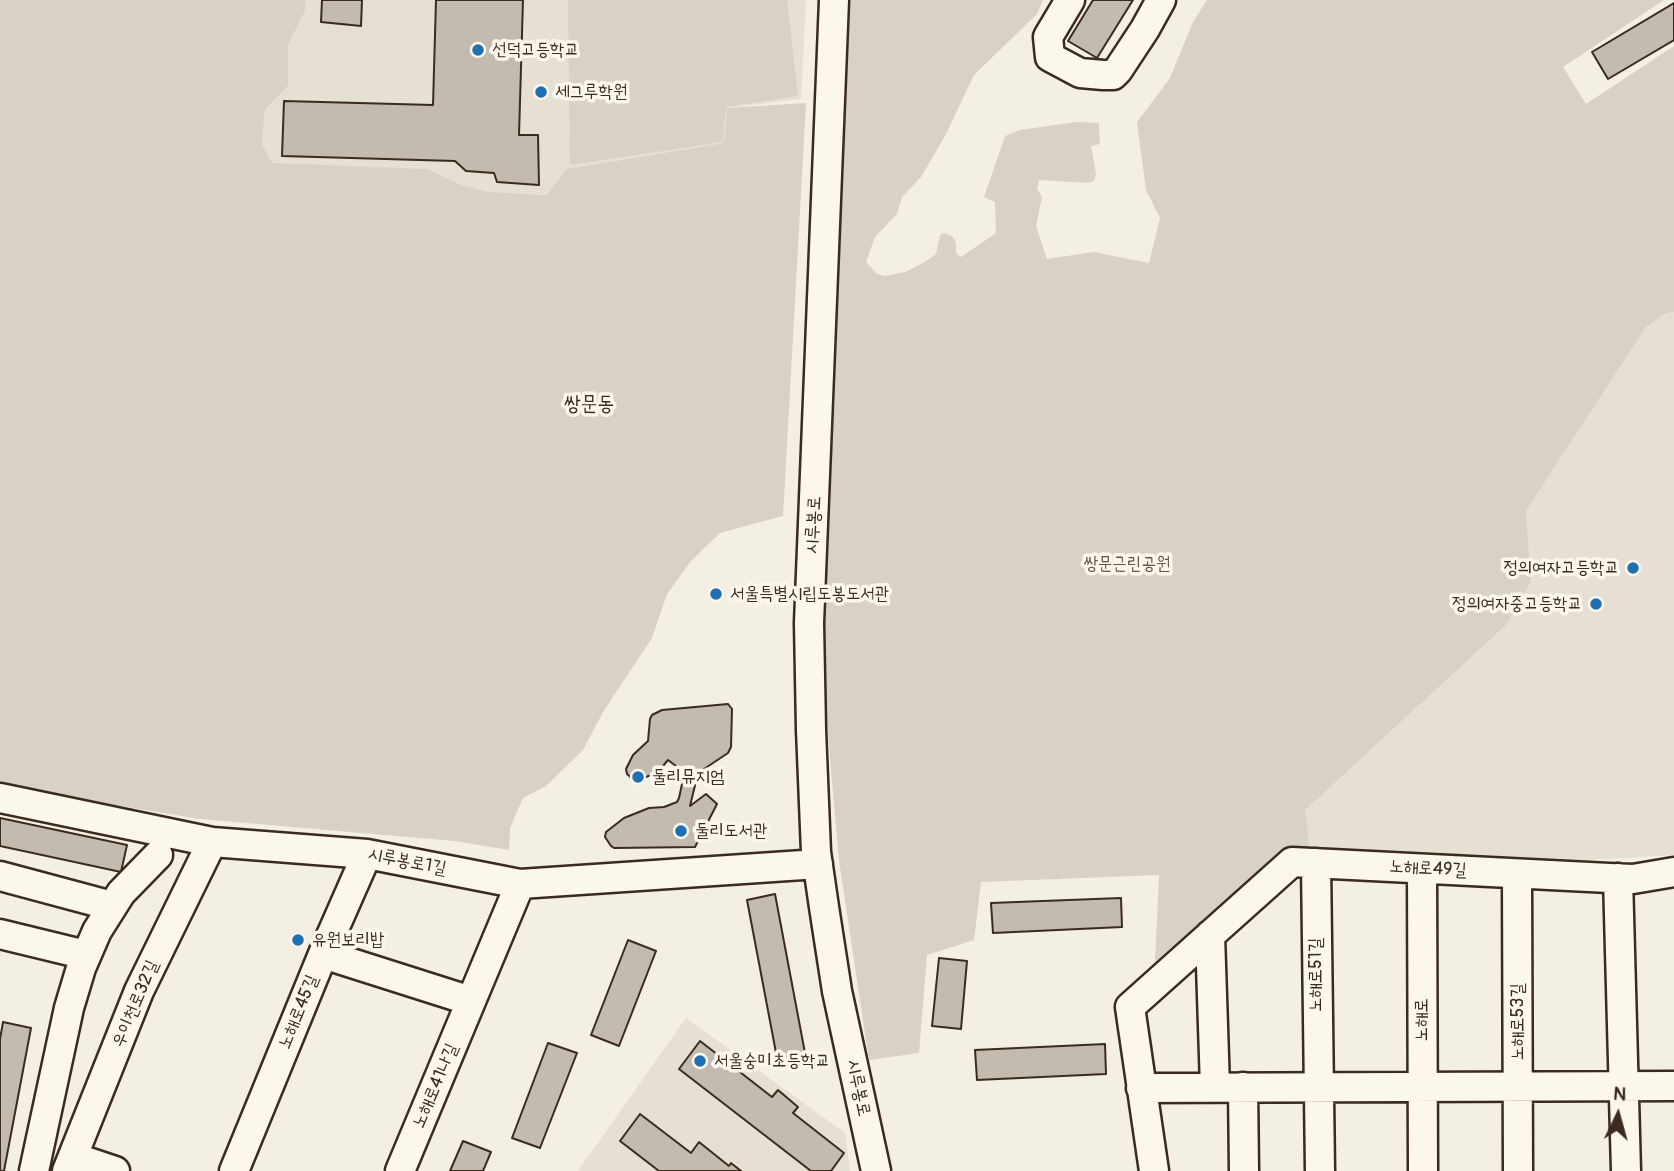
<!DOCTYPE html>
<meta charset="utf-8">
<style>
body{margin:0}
#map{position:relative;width:1674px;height:1171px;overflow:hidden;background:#f3efe4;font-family:Pangolin,sans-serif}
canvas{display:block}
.north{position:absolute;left:1583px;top:1080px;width:70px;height:70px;-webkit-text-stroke:5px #fbf7ec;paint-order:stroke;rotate:5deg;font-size:19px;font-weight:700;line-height:28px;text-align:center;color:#3b2a1e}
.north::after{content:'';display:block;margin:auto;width:24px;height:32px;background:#3b2a1e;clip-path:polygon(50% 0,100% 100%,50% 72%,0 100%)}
</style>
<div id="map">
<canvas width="1674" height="1171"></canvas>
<div class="north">N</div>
</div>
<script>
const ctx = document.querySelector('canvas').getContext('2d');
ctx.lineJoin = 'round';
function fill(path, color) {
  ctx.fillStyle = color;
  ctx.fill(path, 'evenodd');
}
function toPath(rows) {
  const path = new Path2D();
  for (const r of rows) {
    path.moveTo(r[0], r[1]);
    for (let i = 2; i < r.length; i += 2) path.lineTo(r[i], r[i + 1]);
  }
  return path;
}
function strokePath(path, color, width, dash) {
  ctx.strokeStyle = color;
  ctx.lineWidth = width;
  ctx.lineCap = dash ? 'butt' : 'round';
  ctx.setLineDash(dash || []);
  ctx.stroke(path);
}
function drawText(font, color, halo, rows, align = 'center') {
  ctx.font = font + ' Pangolin,"Poor Story",sans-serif';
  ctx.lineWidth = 7;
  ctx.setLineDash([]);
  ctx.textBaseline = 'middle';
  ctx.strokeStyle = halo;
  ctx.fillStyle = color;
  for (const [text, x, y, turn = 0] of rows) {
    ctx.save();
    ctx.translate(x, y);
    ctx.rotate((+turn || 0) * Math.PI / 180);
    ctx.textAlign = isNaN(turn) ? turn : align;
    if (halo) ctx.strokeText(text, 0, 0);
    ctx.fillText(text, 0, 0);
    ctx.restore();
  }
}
const built = toPath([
 [306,0,806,0,801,99,727,108,724,143,567,169,546,195,489,192,461,185,428,169,272,164,262,144,265,108,288,86,288,45,305,11],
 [1674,312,1674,855,1500,865,1310,853,1304,810,1506,625,1531,582,1526,511,1646,327,1666,313],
 [686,1018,845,1133,850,1171,578,1171]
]);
const green = toPath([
 [0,0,306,0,305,11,288,45,288,86,265,109,262,144,272,163,428,169,461,185,489,192,546,195,567,169,724,143,727,108,806,103,783,516,720,533,691,561,667,594,652,638,603,712,583,750,546,786,523,798,510,828,509,850,454,841,200,819,0,786],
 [568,0,787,0,798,96,726,107,723,142,570,165],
 [840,0,1043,0,1037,14,974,75,945,136,921,177,902,197,897,214,875,237,866,262,877,274,885,276,905,272,925,262,936,254,940,235,944,233,952,236,956,243,956,253,961,257,996,233,995,202,984,197,1005,136,1020,130,1077,122,1099,123,1100,144,1091,146,1096,174,1094,181,1089,183,1039,180,1037,189,1042,197,1036,226,1047,259,1094,252,1149,263,1160,218,1146,190,1137,122,1170,78,1193,22,1207,0,1664,0,1563,67,1586,104,1674,46,1674,312,1666,313,1646,327,1526,511,1531,582,1506,625,1305,810,1310,853,1286,850,1275,864,1155,962,1159,875,981,882,974,940,927,955,919,1053,869,1060,839,861,822,667]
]);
const building = toPath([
 [322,0,362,0,361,26,321,22,322,0],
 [436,0,523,0,519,135,538,135,539,185,497,182,494,173,466,171,455,161,282,156,284,101,433,105,436,0],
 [1093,0,1133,0,1097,58,1068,41,1093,0],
 [1674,3,1674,40,1608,79,1592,52,1674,3],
 [728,704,732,709,731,747,728,753,698,773,690,806,706,794,717,804,695,847,614,848,611,846,605,837,606,832,624,818,649,808,664,807,677,802,679,798,685,770,680,769,668,760,657,773,635,781,627,774,626,769,633,755,648,741,650,719,652,715,662,710,728,704],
 [0,818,127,845,121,872,0,846,0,818],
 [775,894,805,1053,777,1058,747,900,775,894],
 [1121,898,1122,927,993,933,991,903,1121,898],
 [628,940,656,951,619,1046,591,1035,628,940],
 [939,958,967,961,961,1029,932,1026,939,958],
 [3,1022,31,1028,4,1171,0,1171,0,1039,3,1022],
 [700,1041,772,1097,778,1090,798,1107,793,1113,844,1153,831,1171,811,1171,679,1069,700,1041],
 [548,1043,577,1053,540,1148,512,1138,548,1043],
 [1105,1044,1106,1074,977,1080,975,1050,1105,1044],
 [640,1114,691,1153,699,1142,729,1166,731,1163,741,1171,659,1171,620,1141,640,1114],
 [463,1141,491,1152,483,1171,450,1171,463,1141]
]);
const minor = toPath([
 [834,0,809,623,811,730,816,852,824,907,837,991,876,1171],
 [1070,0,1048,37,1050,57,1080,73,1103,75,1113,75,1118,70,1145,29,1161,0],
 [0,798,212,842,367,854,520,884,818,864],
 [1316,863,1320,1171],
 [1422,869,1423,1171],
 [1517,874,1518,1171],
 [0,876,112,906],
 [1618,878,1626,1171],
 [0,934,86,955],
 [1210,935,1215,1087],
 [323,954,471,1001],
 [1243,1087,1244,1171],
 [1141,1088,1674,1086],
 [73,1157,115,1171],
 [34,1171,69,1008,81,968,97,931,121,893,158,855],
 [67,1171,139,991,212,842],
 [234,1171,323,954,367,854],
 [400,1171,520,884],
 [1154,1171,1130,1007,1292,862,1609,878,1633,879,1674,872]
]);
const markers = [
 [478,50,7,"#1f6fb2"],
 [541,92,7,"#1f6fb2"],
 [1633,568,7,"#1f6fb2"],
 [716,594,7,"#1f6fb2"],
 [1596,604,7,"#1f6fb2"],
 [638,777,7,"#1f6fb2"],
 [681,831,7,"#1f6fb2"],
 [298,940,7,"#1f6fb2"],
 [700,1061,7,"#1f6fb2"]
];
const poiNames = [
 ["선덕고등학교",492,50],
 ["세그루학원",555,92],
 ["정의여자고등학교",1619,568,"right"],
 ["서울특별시립도봉도서관",730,594],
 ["정의여자중고등학교",1582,604,"right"],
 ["둘리뮤지엄",652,777],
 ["둘리도서관",695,831],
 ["유원보리밥",312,940],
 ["서울숭미초등학교",714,1061]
];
const streetNames = [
 ["시루봉로",814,525,-87],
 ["시루봉로1길",407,862,11],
 ["노해로49길",1428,869,3],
 ["노해로51길",1316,975,-90],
 ["우이천로32길",136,1004,-67],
 ["노해로45길",299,1012,-68],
 ["노해로",1422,1020,-90],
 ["노해로53길",1518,1022,-90],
 ["노해로41나길",436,1086,-67],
 ["시루봉로",858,1088,78]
];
const parkNames = [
 ["쌍문근린공원",1127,564]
];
const quarterNames = [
 ["쌍문동",589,405]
];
fill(built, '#e5dfd4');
fill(green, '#d8d1c6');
fill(building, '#c3bbb0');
strokePath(building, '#3b2a1e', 2);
strokePath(minor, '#3b2a1e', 33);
strokePath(minor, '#fbf7ec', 28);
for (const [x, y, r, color] of markers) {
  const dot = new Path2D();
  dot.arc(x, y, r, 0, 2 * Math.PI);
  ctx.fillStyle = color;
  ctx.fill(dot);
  strokePath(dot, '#fbf7ec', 2.5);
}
drawText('18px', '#3b2a1e', '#fbf7ec', poiNames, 'left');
drawText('18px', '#3b2a1e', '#fbf7ec', streetNames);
drawText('18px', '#625448', '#fbf7ec', parkNames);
drawText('21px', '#3b2a1e', '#fbf7ec', quarterNames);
</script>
